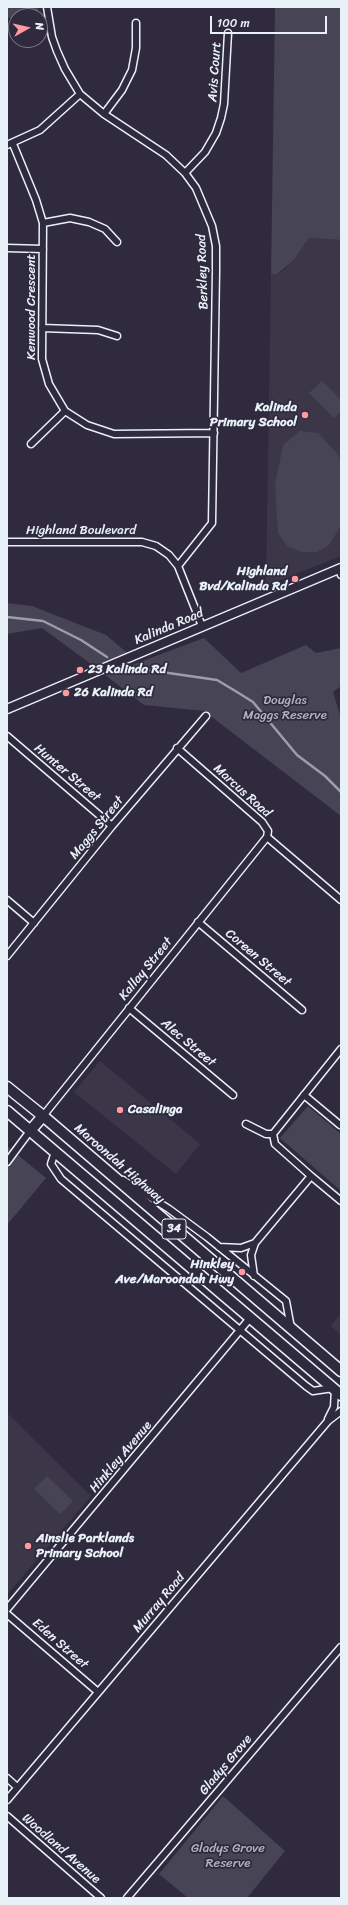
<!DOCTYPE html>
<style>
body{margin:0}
#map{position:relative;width:348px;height:1905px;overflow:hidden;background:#2f2a3d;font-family:Sriracha,sans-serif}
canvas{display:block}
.frame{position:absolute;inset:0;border:8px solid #e8f1f8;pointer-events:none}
.north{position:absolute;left:8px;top:8px;width:40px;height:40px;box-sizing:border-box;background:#2f2a3d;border:1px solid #797a88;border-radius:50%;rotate:82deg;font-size:11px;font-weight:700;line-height:16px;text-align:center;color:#e8f1f8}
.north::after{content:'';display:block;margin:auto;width:14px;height:18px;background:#ff9aa2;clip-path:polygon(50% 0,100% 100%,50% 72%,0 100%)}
.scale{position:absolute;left:210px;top:16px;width:117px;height:18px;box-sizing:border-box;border:2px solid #e8f1f8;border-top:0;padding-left:5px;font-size:12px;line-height:14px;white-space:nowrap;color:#e8f1f8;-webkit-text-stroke:3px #2f2a3d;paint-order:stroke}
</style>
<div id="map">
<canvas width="348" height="1905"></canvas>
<div class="frame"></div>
<div class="north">N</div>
<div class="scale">100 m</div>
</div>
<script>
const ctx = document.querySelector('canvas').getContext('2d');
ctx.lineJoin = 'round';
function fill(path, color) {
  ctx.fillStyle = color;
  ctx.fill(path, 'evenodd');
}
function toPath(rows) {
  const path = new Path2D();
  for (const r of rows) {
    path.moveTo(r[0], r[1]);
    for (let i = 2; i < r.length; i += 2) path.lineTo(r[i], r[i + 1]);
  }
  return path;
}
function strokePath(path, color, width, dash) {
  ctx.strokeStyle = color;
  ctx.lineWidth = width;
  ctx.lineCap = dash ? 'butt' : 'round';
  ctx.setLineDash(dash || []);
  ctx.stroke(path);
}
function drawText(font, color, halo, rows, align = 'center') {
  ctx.font = font + ' Sriracha,sans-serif';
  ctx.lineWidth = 3.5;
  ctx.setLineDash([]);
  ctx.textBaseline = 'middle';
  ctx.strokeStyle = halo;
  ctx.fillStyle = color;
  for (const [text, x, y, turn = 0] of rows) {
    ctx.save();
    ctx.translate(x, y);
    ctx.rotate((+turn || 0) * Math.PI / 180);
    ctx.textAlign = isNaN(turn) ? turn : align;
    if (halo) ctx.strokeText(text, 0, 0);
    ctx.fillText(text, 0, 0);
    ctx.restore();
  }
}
const built = toPath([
 [309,238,341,240,341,556,266,586,271,274,277,274,284,270,293,261],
 [100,1061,200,1144,176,1174,74,1092],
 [341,1313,341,1335,331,1326],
 [7,1413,91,1496,7,1595]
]);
const green = toPath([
 [7,7,38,7,38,16,7,18],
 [275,7,341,7,341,240,309,238,293,261,277,274,271,274],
 [322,381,341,400,341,411,334,418,309,393],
 [300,431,318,433,336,452,341,461,340,527,329,545,317,552,302,552,288,547,278,533,275,485,283,445],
 [7,603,32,606,106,635,131,656,99,670,42,628,7,634],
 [204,638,241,673,306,645,316,653,341,648,341,686,333,692,341,718,341,816,204,711,144,705,105,675],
 [308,1106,341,1134,341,1191,280,1138],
 [7,1146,46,1178,7,1225],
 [47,1476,73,1501,60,1514,34,1489],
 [223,1796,285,1851,247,1898,188,1898,159,1874]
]);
const stream = toPath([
 [7,617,43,621,81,640,107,657],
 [134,668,217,680,237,692,253,702,297,755,325,776,341,792]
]);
const minor = toPath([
 [47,7,52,37,57,51,65,69,80,94,104,114,166,155,185,173,196,188,212,226,216,246,216,271,212,523,178,566],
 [104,114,122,90,132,70,136,48,136,23],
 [13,144,36,200,43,223,42,359,49,384,65,411,87,425,114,434,214,433],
 [7,145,40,130,80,94],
 [185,173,205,152,216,133,221,118,224,104,228,33],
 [43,223,70,218,89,222,105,229,117,242],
 [7,248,43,249],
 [42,328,98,330,117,336],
 [31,444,65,411],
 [7,542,142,542,156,546,169,555,178,566,202,626],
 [339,569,341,575],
 [7,736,112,826],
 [177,748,262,822,268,831,267,837,341,900],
 [7,900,34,923],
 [198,922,302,1010],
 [7,956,112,826,206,716],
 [129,1008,233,1095],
 [304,1095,340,1125],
 [43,1116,267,837],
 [246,1124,266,1134,273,1134],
 [55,1152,51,1164,61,1179,306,1386,313,1391,333,1388],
 [7,1162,30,1131],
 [311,1176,341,1201],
 [123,1180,169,1209,207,1237,286,1301,291,1328],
 [219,1247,241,1248,255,1243],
 [254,1276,251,1255,255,1243,311,1176,275,1144,273,1134,341,1049],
 [328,1419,334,1407,335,1390],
 [7,1609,251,1317],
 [7,1614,98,1692],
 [7,1778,17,1787],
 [7,1800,328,1421,341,1411],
 [7,1816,101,1898],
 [127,1898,341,1647]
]);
const tertiary = toPath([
 [7,709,341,568]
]);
const trunk = toPath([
 [7,1087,43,1116,341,1371],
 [7,1111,341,1395],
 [30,1131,43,1116]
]);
const markers = [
 [305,415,4,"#ff9aa2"],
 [295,579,4,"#ff9aa2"],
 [80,670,4,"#ff9aa2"],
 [66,693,4,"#ff9aa2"],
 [120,1110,4,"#ff9aa2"],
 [242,1272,4,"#ff9aa2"],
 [28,1546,4,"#ff9aa2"]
];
const shields = [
 [174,1229,24]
];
const shieldNames = [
 ["34",174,1229]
];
const streetNames = [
 ["Avis Court",215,72,-86],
 ["Berkley Road",203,272,-92],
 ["Kenwood Crescent",32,307,-90],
 ["Highland Boulevard",81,531],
 ["Kalinda Road",169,627,-23],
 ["Hunter Street",67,773,40],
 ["Marcus Road",242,791,42],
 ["Maggs Street",97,828,-51],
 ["Coreen Street",258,958,40],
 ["Kallay Street",146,969,-51],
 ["Alec Street",188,1043,40],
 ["Maroondah Highway",119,1164,41],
 ["Hinkley Avenue",121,1457,-50],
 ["Murray Road",159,1603,-50],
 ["Eden Street",60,1644,41],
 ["Gladys Grove",226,1765,-50],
 ["Woodland Avenue",61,1849,41]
];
const poiNames = [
 ["Kalinda",297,408,"right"],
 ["Primary School",297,423,"right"],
 ["Highland",287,572,"right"],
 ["Bvd/Kalinda Rd",287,587,"right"],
 ["23 Kalinda Rd",88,670],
 ["26 Kalinda Rd",74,693],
 ["Casalinga",128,1110],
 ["Hinkley",234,1265,"right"],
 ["Ave/Maroondah Hwy",234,1280,"right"],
 ["Ainslie Parklands",36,1539],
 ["Primary School",36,1554]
];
const parkNames = [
 ["Douglas",285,701],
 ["Maggs Reserve",285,716],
 ["Gladys Grove",228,1849],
 ["Reserve",228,1864]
];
fill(built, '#3b3749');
fill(green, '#464455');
strokePath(stream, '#9c9fab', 2.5);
strokePath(minor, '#e8f1f8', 9);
strokePath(tertiary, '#e8f1f8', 11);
strokePath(trunk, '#e8f1f8', 13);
strokePath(minor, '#2f2a3d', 6);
strokePath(tertiary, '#2f2a3d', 8);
strokePath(trunk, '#2f2a3d', 10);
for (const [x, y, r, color] of markers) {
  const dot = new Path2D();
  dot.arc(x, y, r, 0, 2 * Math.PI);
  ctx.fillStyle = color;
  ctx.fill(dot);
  strokePath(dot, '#2f2a3d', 1.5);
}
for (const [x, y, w] of shields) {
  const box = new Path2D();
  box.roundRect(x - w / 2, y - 10, w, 20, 3);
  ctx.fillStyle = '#2f2a3d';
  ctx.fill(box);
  strokePath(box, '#e8f1f8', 1);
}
drawText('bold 12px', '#e8f1f8', null, shieldNames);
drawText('13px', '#e8f1f8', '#2f2a3d', streetNames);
drawText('bold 13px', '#e8f1f8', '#2f2a3d', poiNames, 'left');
drawText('13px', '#afb4bf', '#2f2a3d', parkNames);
</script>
